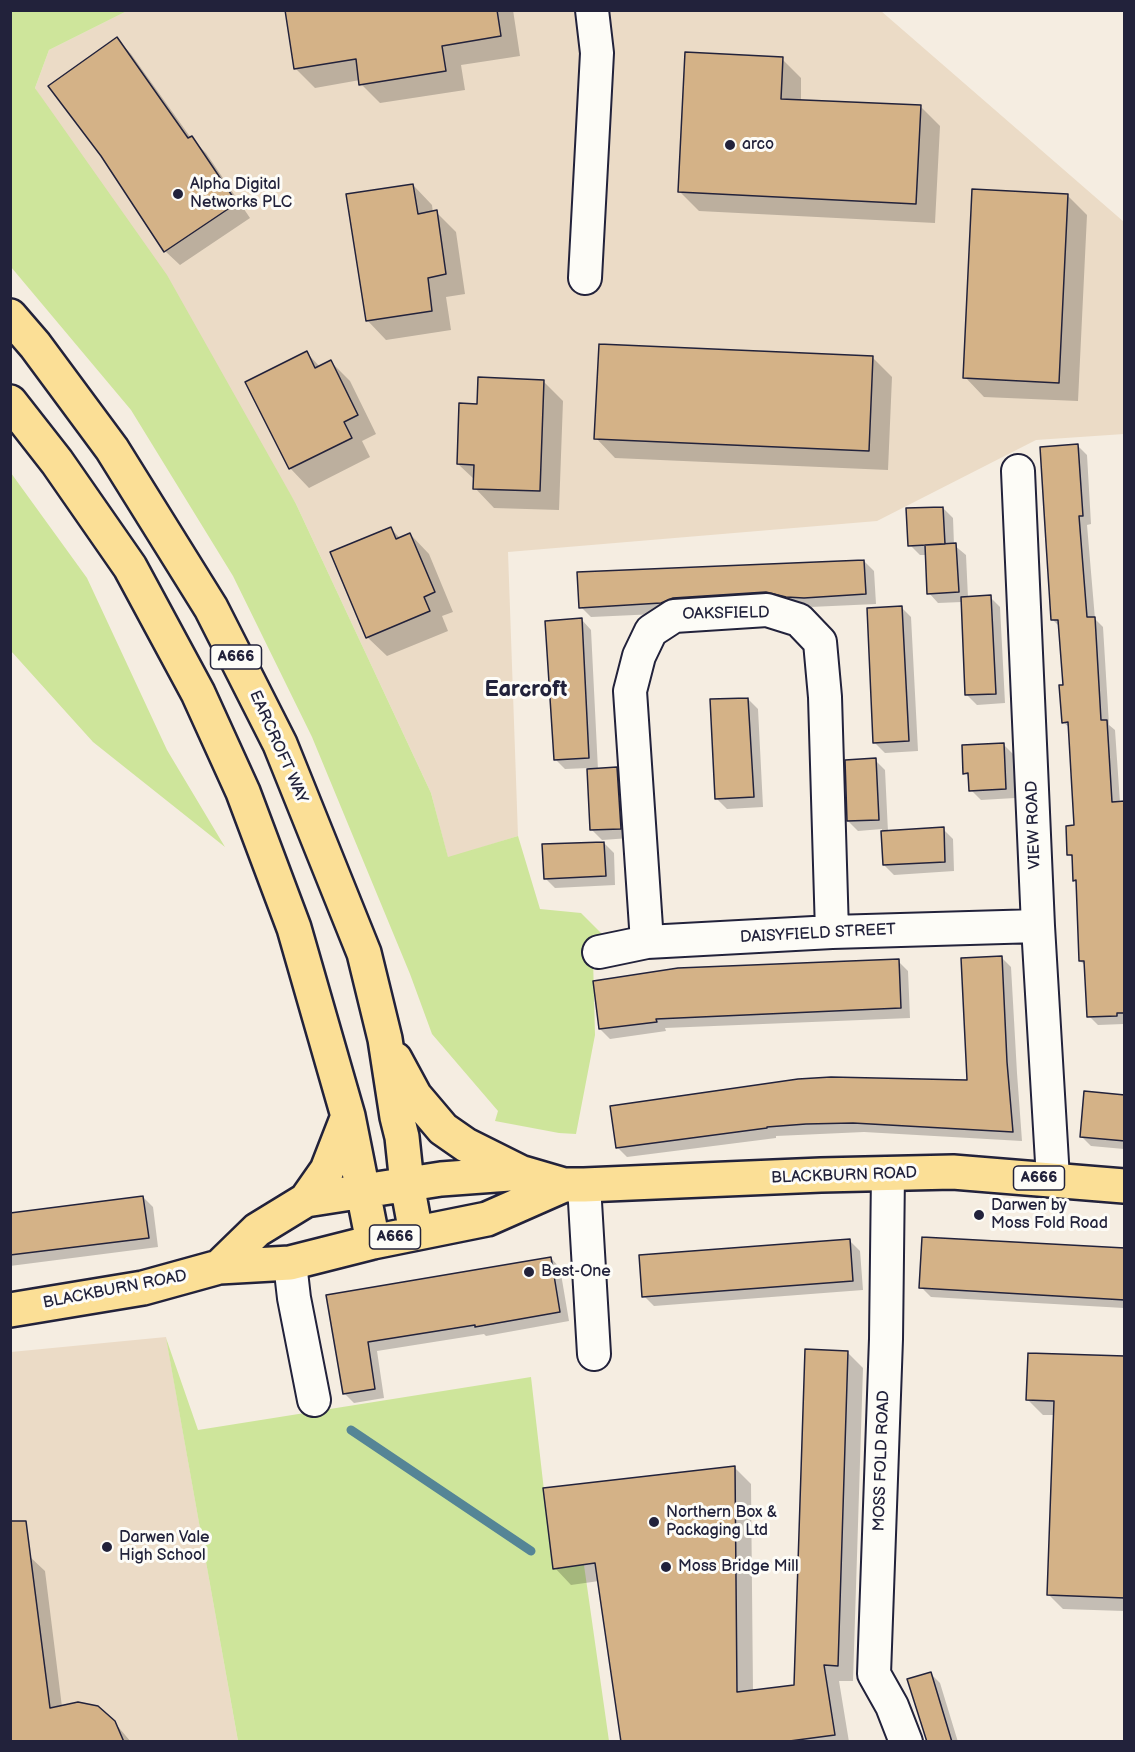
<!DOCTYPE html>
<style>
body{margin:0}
#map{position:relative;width:1135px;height:1752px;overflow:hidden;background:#f5ede1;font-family:"Balsamiq Sans",sans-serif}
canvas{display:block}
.frame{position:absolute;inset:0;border:12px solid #22223b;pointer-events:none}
</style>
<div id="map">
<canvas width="1135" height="1752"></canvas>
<div class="frame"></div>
</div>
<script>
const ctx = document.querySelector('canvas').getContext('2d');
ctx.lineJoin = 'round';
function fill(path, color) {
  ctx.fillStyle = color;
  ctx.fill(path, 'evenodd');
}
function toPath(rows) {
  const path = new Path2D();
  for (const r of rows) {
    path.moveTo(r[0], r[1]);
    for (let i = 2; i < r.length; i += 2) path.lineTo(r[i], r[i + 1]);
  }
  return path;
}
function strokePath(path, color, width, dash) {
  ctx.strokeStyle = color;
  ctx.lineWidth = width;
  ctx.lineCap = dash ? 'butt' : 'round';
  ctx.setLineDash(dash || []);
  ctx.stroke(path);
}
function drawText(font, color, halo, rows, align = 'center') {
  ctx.font = font + ' "Balsamiq Sans",sans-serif';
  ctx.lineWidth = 6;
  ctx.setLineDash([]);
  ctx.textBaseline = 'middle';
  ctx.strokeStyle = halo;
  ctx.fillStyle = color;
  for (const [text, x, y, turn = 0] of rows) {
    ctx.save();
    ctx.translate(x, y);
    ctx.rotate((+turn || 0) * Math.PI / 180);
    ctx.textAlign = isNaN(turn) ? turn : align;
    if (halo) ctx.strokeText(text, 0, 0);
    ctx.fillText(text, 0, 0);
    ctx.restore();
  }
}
const built = toPath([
 [127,11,881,11,1124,222,1124,434,1036,440,877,521,508,552,518,836,448,858,431,793,296,504,35,88,49,50],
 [166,1337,238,1741,11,1742,11,1352]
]);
const green = toPath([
 [10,11,127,11,49,50,35,88,167,275,296,504,431,793,448,857,518,836,540,909,581,913,605,937,593,958,595,1035,576,1134,559,1133,495,1121,498,1111,432,1034,410,974,312,737,233,576,131,410,11,267],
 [11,473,87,578,167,750,225,847,93,742,11,651],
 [166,1338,198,1430,531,1377,553,1569,584,1565,609,1741,238,1741]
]);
const shadow = toPath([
 [287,10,513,10,520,56,461,65,465,90,380,103,361,84,360,80,315,88,295,68],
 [117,39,131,54,191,138,206,153,250,218,180,265,165,251],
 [782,59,801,78,801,101,921,107,940,126,935,223,699,211,680,192],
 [413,185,432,205,433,213,436,212,456,232,465,294,446,297,451,330,386,340,367,320],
 [1068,196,1087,215,1078,401,984,397,965,377],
 [307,353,320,367,331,362,350,381,376,434,362,441,370,457,309,488,290,468],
 [872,357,892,377,888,470,615,458,596,438],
 [543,381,563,401,559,510,494,508,475,488,475,480,458,464,478,405],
 [1078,446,1087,455,1091,524,1087,525,1095,619,1103,627,1109,725,1115,730,1120,803,1124,803,1124,1024,1098,1025,1089,1016,1086,966,1080,961,1078,884,1074,880,1074,859,1069,854,1076,827,1070,728,1063,722,1064,686,1060,627,1053,620],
 [943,508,953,518,954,545,966,555,968,598,990,597,1000,607,1005,703,977,705,967,695,962,602,938,603,929,593,927,555,920,555,910,545],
 [391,529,400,538,410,534,429,554,453,612,442,616,448,631,387,656,367,637],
 [864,561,874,571,876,604,591,617,581,607],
 [901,607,911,617,918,751,885,753,875,743],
 [582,620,591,630,598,770,617,769,626,779,630,838,602,840,592,830,588,768,565,769,555,759],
 [748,699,758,709,763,807,727,809,717,799],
 [1003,744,1013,754,1015,798,981,800,971,790,970,778,965,773],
 [875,760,885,770,888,832,943,829,953,839,954,871,894,875,884,865,882,829,858,831,848,821],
 [604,843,614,853,615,885,555,888,545,878],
 [1001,957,1011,967,1017,1073,1022,1141,864,1132,776,1136,776,1138,627,1157,617,1147,968,1082],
 [898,961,908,971,910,1018,665,1028,666,1031,610,1039,600,1029],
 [1124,1096,1124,1149,1091,1146,1081,1136],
 [143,1197,153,1207,158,1247,10,1266,10,1214],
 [850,1241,860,1251,863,1290,654,1306,644,1296],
 [1124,1250,1124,1308,931,1297,921,1287],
 [551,1258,560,1268,569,1321,486,1336,484,1334,377,1351,384,1398,354,1403,344,1393,328,1296],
 [847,1352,863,1368,853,1681,839,1681,849,1742,622,1742,599,1581,571,1585,555,1568,735,1468,751,1484,753,1692,795,1686],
 [1124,1358,1124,1611,1063,1609,1048,1594,1055,1415,1043,1415,1028,1400],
 [30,1557,45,1571,62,1707,114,1722,131,1742,10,1742],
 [930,1673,940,1683,958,1742,928,1742]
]);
const stream = toPath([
 [351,1430,531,1551]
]);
const building = toPath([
 [285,10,497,10,501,36,442,46,446,71,359,85,356,59,294,69,285,10],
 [117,37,188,138,192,136,237,203,164,252,101,156,48,86,117,37],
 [685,52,783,57,781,99,921,105,916,204,678,192,685,52],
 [413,184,418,214,437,210,446,274,428,278,432,311,366,321,346,194,413,184],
 [972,189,1068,194,1059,383,963,378,972,189],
 [599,344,873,356,869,451,594,439,599,344],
 [307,351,315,368,331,360,358,415,344,422,352,438,289,469,245,382,307,351],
 [478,377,544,380,540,491,473,489,474,465,457,464,459,403,477,404,478,377],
 [1078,444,1083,516,1079,516,1087,617,1095,617,1101,720,1107,720,1112,802,1125,801,1125,1013,1117,1013,1117,1016,1087,1017,1084,961,1079,961,1076,880,1073,881,1072,855,1067,855,1066,826,1074,825,1068,722,1062,723,1059,685,1063,685,1058,620,1051,620,1046,543,1040,447,1078,444],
 [943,507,945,544,908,546,906,508,943,507],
 [391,527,396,539,410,533,435,592,424,597,430,611,366,638,330,552,391,527],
 [956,543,959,592,927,594,925,545,956,543],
 [864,560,866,594,804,598,786,597,766,592,673,598,661,603,579,608,577,572,864,560],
 [991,595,996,694,965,695,961,597,991,595],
 [902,606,909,741,873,743,867,608,902,606],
 [582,618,589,758,554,760,545,621,582,618],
 [748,698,754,797,715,799,710,699,748,698],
 [1004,743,1006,789,969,791,968,773,963,774,962,745,1004,743],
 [876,758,879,820,847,821,845,760,876,758],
 [617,767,621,829,590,830,587,769,617,767],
 [944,827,945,862,883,865,881,831,944,827],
 [604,842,606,876,544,879,542,844,604,842],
 [1002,956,1007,1062,1013,1132,853,1123,806,1124,767,1127,767,1128,616,1148,610,1106,798,1079,831,1077,967,1080,961,958,1002,956],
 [899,959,901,1008,656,1019,657,1022,599,1029,593,981,678,968,899,959],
 [1084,1091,1125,1095,1125,1141,1080,1137,1084,1091],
 [143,1196,149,1238,10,1255,10,1213,143,1196],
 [922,1237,1125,1248,1125,1300,919,1288,922,1237],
 [850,1239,853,1281,642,1297,639,1255,850,1239],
 [551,1257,560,1312,475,1327,475,1325,368,1342,375,1389,343,1394,326,1295,551,1257],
 [805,1349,848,1351,838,1666,824,1665,835,1735,782,1742,621,1742,595,1563,553,1569,543,1488,735,1466,737,1692,794,1685,805,1349],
 [1028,1353,1125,1356,1125,1598,1047,1595,1054,1401,1026,1400,1028,1353],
 [10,1521,26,1521,50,1708,78,1702,98,1706,115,1721,124,1742,10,1742,10,1521],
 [931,1672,952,1742,927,1742,907,1679,931,1672]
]);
const minor = toPath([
 [585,278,597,53,592,10],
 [1018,471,1038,926,1053,1179],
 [647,942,630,691,639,656,651,631,674,616,767,610,799,620,820,642,825,697,832,932],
 [599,952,647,942,832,932,1038,926],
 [888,1173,886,1339,874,1674,892,1706,906,1742],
 [584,1185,594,1354],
 [290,1263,294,1298,314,1400]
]);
const trunk = toPath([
 [10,316,35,345,112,449,211,608,280,744,364,953,385,1039,397,1117,402,1137,407,1184,416,1233],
 [10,402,57,462,130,567,198,693,243,792,294,928,348,1116,373,1242],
 [395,1059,415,1096,443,1129,466,1145,520,1172],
 [306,1200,327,1170,348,1116],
 [219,1267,257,1230,306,1200,441,1179,523,1173,564,1185,584,1185,821,1175,953,1172,1124,1186],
 [10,1310,143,1288,219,1267,290,1263,373,1242,487,1219,564,1185]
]);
const markers = [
 [730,145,6,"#22223b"],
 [178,194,6,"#22223b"],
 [979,1215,6,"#22223b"],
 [529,1272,6,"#22223b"],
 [654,1522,6,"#22223b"],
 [107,1547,6,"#22223b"],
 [666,1567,6,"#22223b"]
];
const shields = [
 [236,657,51],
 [1039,1178,51],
 [395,1237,51]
];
const shieldNames = [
 ["A666",236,657],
 ["A666",1039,1178],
 ["A666",395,1237]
];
const poiNames = [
 ["arco",742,145],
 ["Alpha Digital",190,185],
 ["Networks PLC",190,203],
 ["Darwen by",991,1206],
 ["Moss Fold Road",991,1224],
 ["Best-One",541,1272],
 ["Northern Box &",666,1513],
 ["Packaging Ltd",666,1531],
 ["Darwen Vale",119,1538],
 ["High School",119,1556],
 ["Moss Bridge Mill",678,1567]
];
const streetNames = [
 ["OAKSFIELD",726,614,-1],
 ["EARCROFT WAY",278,747,66],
 ["VIEW ROAD",1034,825,-92],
 ["DAISYFIELD STREET",818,934,-3],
 ["BLACKBURN ROAD",844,1176,-2],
 ["BLACKBURN ROAD",115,1290,-11],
 ["MOSS FOLD ROAD",882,1461,-88]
];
const districtNames = [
 ["Earcroft",526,690]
];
fill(built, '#ebdbc6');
fill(green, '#cee59b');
fill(shadow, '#0003');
strokePath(stream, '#558596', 9);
fill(building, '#d4b287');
strokePath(building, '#22223b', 1.5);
strokePath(minor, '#22223b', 36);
strokePath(trunk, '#22223b', 38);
strokePath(minor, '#fdfcf7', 32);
strokePath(trunk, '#fbdf96', 33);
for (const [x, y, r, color] of markers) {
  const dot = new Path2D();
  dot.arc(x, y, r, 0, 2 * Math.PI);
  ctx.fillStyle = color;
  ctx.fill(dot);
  strokePath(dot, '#fdfcf7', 2);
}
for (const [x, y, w] of shields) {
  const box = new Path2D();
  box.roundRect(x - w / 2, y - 12, w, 24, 4.5);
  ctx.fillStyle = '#fdfcf7';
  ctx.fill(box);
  strokePath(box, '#22223b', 1.5);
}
drawText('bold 15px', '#22223b', null, shieldNames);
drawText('16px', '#22223b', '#fdfcf7', poiNames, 'left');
drawText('16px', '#22223b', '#fdfcf7', streetNames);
drawText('bold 22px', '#22223b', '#fdfcf7', districtNames);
</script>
